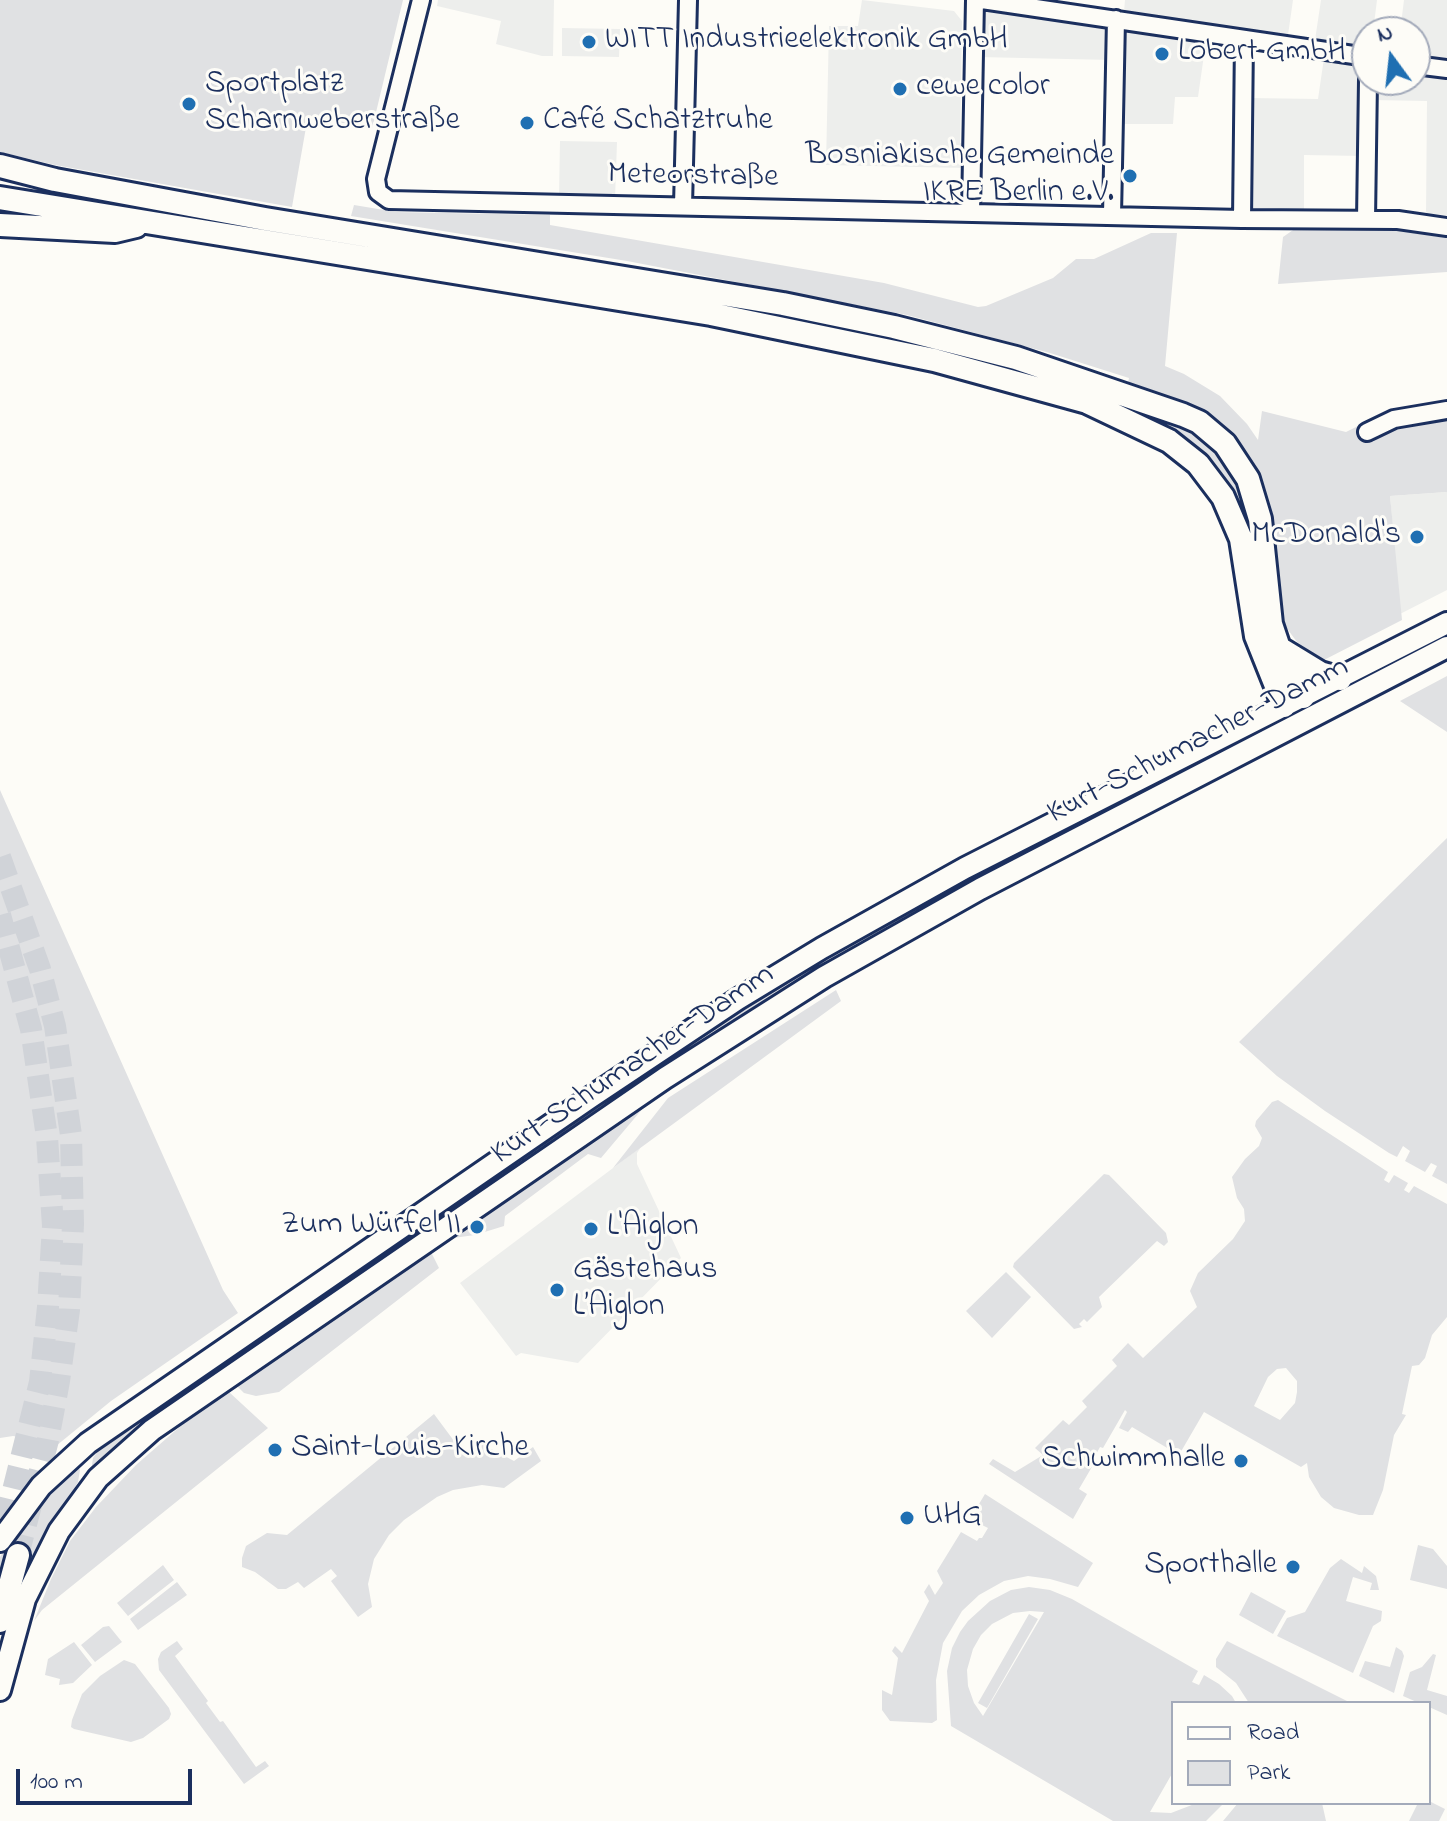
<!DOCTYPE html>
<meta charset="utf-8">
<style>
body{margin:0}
#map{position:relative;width:1447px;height:1821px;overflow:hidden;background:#fdfcf7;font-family:"Indie Flower",sans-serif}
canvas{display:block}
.legend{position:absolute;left:1171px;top:1701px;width:260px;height:104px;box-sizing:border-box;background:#fdfcf7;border:2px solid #a3aaba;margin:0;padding:10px 14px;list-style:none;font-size:24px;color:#1b2f5e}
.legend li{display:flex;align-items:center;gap:16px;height:40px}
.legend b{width:40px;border:2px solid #a3aaba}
.north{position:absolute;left:1351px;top:16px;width:80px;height:80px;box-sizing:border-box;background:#fdfcf7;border:2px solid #a3aaba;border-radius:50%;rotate:345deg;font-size:22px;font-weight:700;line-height:32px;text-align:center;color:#1b2f5e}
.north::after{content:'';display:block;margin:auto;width:28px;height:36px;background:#1f6fb2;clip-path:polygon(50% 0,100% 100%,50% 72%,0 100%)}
.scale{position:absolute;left:16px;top:1769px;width:176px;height:36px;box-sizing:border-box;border:4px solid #1b2f5e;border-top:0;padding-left:10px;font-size:24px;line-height:28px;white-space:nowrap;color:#1b2f5e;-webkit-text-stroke:6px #fdfcf7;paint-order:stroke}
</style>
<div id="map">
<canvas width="1447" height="1821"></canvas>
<ul class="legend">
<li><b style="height:10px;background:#fdfcf7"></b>Road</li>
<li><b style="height:22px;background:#e0e1e3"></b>Park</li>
</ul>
<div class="north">N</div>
<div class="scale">100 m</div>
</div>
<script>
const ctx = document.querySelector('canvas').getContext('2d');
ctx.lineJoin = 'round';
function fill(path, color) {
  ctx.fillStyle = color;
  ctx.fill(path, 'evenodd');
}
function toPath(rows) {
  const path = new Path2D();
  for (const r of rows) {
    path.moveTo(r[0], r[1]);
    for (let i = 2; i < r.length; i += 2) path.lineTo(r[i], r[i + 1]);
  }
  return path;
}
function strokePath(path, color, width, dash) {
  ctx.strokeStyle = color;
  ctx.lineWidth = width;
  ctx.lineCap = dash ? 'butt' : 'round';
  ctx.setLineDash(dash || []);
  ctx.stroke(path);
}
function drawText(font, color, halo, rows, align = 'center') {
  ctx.font = font + ' "Indie Flower",sans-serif';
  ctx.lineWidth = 6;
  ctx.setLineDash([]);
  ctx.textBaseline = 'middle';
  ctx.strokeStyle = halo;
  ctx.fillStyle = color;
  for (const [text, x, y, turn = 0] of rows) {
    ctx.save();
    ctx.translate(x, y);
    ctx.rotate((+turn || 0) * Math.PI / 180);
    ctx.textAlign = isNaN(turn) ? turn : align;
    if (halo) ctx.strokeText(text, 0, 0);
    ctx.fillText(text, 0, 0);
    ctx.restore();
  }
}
const built = toPath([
 [438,0,554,0,553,56,542,56,496,44,501,21,437,6],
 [862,0,954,11,962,21,960,143,965,144,965,168,826,165,829,26,858,26],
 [1125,0,1293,0,1288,35,1124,12],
 [1321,0,1377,0,1373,32,1367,32,1367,47,1315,40],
 [1404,0,1447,0,1447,59,1415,54,1415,32,1400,32],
 [985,9,1111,27,1111,60,979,57,980,13],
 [562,28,620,29,619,57,562,56],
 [1121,28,1206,41,1198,97,1175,97,1173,124,1119,124],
 [1324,58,1364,64,1363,156,1304,155,1304,212,1246,211,1250,98,1318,99],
 [1415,71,1447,76,1447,215,1426,214,1427,101,1372,100,1372,80,1415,80],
 [560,141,617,142,615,199,559,198],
 [1447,492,1447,590,1400,614,1390,496],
 [641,1147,637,1153,637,1164,681,1258,578,1363,521,1353,516,1356,460,1283]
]);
const green = toPath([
 [0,0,403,0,372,129,308,116,292,207,55,165,0,152],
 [354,205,396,212,550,215,550,225,884,283,978,307,986,306,1053,278,1076,259,1094,259,1151,233,1177,233,1165,366,1184,374,1220,396,1247,424,1258,440,1262,411,1346,432,1358,426,1373,442,1390,431,1397,423,1447,415,1447,492,1390,496,1402,620,1322,661,1316,659,1317,656,1297,642,1277,615,1247,460,1127,388,1129,378,1050,353,907,315,627,261,351,216],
 [1296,228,1400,231,1447,238,1447,272,1278,284,1283,237],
 [1148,414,1171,416,1213,443,1244,486,1254,549,1244,518,1230,489,1217,471,1192,444],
 [1447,676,1447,732,1400,701],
 [1266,723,1268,727,1199,762,1185,774,845,955,845,951,972,880,991,865],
 [0,790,223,1290,238,1313,111,1401,56,1446,39,1440,13,1436,0,1438],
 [1447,838,1447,1184,1432,1176,1437,1166,1431,1163,1425,1172,1405,1161,1410,1151,1403,1146,1397,1157,1389,1153,1325,1111,1277,1076,1239,1042],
 [812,966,816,973,229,1367,227,1365,225,1360,676,1052],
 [836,990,841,1001,613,1168,668,1098],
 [1278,1100,1388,1172,1384,1180,1389,1183,1394,1175,1408,1183,1404,1190,1409,1193,1414,1186,1447,1204,1447,1317,1432,1335,1425,1358,1419,1365,1412,1366,1402,1414,1406,1415,1394,1435,1383,1490,1373,1515,1359,1515,1334,1508,1321,1497,1309,1477,1307,1463,1301,1467,1204,1412,1179,1455,1132,1427,1128,1432,1119,1428,1127,1412,1125,1410,1103,1448,1100,1447,1094,1458,1096,1460,1079,1489,1087,1494,1073,1519,989,1464,993,1459,1015,1472,1043,1455,1035,1448,1063,1420,1069,1425,1087,1407,1082,1401,1117,1366,1112,1360,1128,1343,1143,1358,1197,1307,1190,1291,1198,1273,1233,1239,1245,1221,1244,1209,1237,1198,1232,1177,1245,1159,1259,1146,1262,1138,1255,1126,1256,1121,1272,1102],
 [1286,1368,1297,1381,1297,1392,1295,1403,1280,1420,1254,1406,1268,1377,1277,1369],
 [644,1107,601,1158,588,1154,505,1216,504,1226,475,1235,453,1238],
 [1104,1174,1109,1175,1166,1233,1168,1242,1164,1246,1157,1241,1099,1297,1102,1307,1087,1322,1084,1319,1079,1324,1082,1327,1074,1329,1013,1267,1014,1263],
 [431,1252,439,1268,279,1392,256,1396,244,1393,237,1386],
 [1006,1272,1031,1297,992,1338,966,1311],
 [211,1370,215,1371,216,1377,91,1471,93,1458,101,1446],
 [229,1392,268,1428,42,1610,34,1621,51,1579,70,1541,96,1507,136,1465,183,1424],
 [434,1414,463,1453,478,1442,514,1461,533,1447,541,1461,504,1488,482,1485,453,1490,437,1497,404,1520,389,1535,374,1559,368,1584,372,1607,358,1617,331,1581,337,1576,331,1569,304,1588,298,1582,286,1589,278,1589,255,1572,242,1567,242,1558,246,1546,267,1533,287,1535],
 [77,1465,80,1470,78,1482,34,1559,8,1553,0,1585,0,1557,8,1544,44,1497],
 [985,1494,1093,1563,1078,1587,1050,1579,1028,1576,1004,1581,979,1595,962,1611,943,1643,936,1680,937,1720,932,1723,890,1721,882,1710,882,1690,892,1695,898,1658,892,1651,895,1646,902,1653,929,1601,924,1592,929,1584,935,1595,943,1583,937,1571,961,1532,977,1541,979,1538,982,1538,988,1528,970,1519],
 [1418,1545,1433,1549,1447,1566,1447,1589,1410,1580],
 [1341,1559,1362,1573,1364,1566,1376,1576,1379,1590,1370,1590,1372,1583,1353,1577,1346,1601,1382,1611,1381,1621,1373,1626,1353,1673,1277,1636,1287,1618,1305,1612,1330,1568],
 [163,1565,174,1580,128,1616,117,1603],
 [177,1582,187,1595,138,1630,130,1619],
 [1029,1587,1050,1590,1072,1599,1198,1671,1192,1682,1199,1685,1204,1675,1219,1684,1232,1696,1236,1703,1173,1703,1173,1772,1150,1812,1171,1813,1197,1803,1224,1803,1206,1821,1113,1821,951,1726,947,1671,952,1648,960,1632,968,1621,990,1601,1011,1590],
 [1030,1611,1044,1612,983,1716,974,1703,968,1686,967,1670,973,1649,981,1635,992,1624,1013,1613],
 [1251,1592,1286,1611,1273,1634,1239,1615],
 [1029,1614,1038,1619,987,1708,978,1703],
 [109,1626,122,1642,95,1662,81,1645,103,1627],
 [177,1641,183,1649,175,1656,208,1701,206,1703,220,1722,223,1721,256,1767,265,1761,269,1766,244,1784,159,1670,158,1659,161,1652],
 [1227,1641,1349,1702,1349,1703,1249,1703,1236,1683,1216,1667,1216,1659],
 [74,1642,92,1665,73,1683,59,1685,60,1679,45,1675,48,1659],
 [1396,1647,1402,1651,1404,1656,1394,1693,1359,1676,1365,1661,1390,1667],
 [1433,1654,1436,1655,1427,1690,1447,1696,1447,1715,1429,1707,1429,1703,1419,1703,1403,1696,1410,1672,1422,1667],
 [124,1660,135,1664,169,1708,171,1714,169,1719,143,1738,131,1742,74,1729,71,1727,72,1720,82,1694,100,1676],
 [1429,1801,1445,1809,1439,1821,1409,1821,1418,1803],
 [1238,1803,1322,1803,1326,1821,1223,1821]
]);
const highwayTunnel = toPath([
 [0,857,40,969,55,1026,71,1135,73,1224,69,1310,59,1381,48,1440,18,1555],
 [0,915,31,1029,47,1137,53,1226,48,1307,40,1382,0,1543]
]);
const minor = toPath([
 [421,0,376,179,378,192,389,200,1242,219,1398,220,1447,227],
 [982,0,1367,57],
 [1415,65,1447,69],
 [683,206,688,0],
 [971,211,975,0],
 [1112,215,1116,19],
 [1242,219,1244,39],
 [1366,220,1368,80],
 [1367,432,1394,419,1447,410]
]);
const major = toPath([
 [0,1541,41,1486,88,1443,591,1097,738,999,822,948,965,868,1447,623],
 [0,1690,25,1599,59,1531,98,1478,152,1430,665,1078,824,977,980,889,1447,647]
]);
const highway = toPath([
 [0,166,55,180,265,219,783,304,894,327,1016,358,1183,415,1199,422,1225,444,1248,479,1260,519,1271,624,1279,648,1303,697],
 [0,198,711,314,934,360,1087,402,1169,441,1198,464,1223,497,1241,539,1256,636,1284,706],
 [0,225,115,231,136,226],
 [1279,648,1320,673,1340,679],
 [0,1621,18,1555]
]);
const markers = [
 [589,42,8,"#1f6fb2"],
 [1162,54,8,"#1f6fb2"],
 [900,89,8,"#1f6fb2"],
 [189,104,8,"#1f6fb2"],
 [527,123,8,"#1f6fb2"],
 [1130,176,8,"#1f6fb2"],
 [1417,537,8,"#1f6fb2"],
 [477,1227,8,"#1f6fb2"],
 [591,1229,8,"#1f6fb2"],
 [557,1290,8,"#1f6fb2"],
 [275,1450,8,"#1f6fb2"],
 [1241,1461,8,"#1f6fb2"],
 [907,1518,8,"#1f6fb2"],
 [1293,1567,8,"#1f6fb2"]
];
const poiNames = [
 ["WITT Industrieelektronik GmbH",605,42],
 ["Lobert GmbH",1178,54],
 ["Sportplatz",205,86],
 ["Scharnweberstraße",205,123],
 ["cewe color",916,89],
 ["Café Schatztruhe",543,123],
 ["Bosniakische Gemeinde",1114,158,"right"],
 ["IKRE Berlin e.V.",1114,195,"right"],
 ["McDonald's",1401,537,"right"],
 ["Zum Würfel II",461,1227,"right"],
 ["L'Aiglon",607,1229],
 ["Gästehaus",573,1272],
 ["L’Aiglon",573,1309],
 ["Saint-Louis-Kirche",291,1450],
 ["Schwimmhalle",1225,1461,"right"],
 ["UHG",923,1518],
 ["Sporthalle",1277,1567,"right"]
];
const streetNames = [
 ["Meteorstraße",693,178,1],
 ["Kurt-Schumacher-Damm",1199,742,-27],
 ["Kurt-Schumacher-Damm",634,1066,-34]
];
fill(built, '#edeeec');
fill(green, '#e0e1e3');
strokePath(highwayTunnel, '#d0d3d8', 22, [22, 11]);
strokePath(minor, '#1b2f5e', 22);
strokePath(major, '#1b2f5e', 26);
strokePath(highway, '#1b2f5e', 28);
strokePath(minor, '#fdfcf7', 16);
strokePath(major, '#fdfcf7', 20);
strokePath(highway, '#fdfcf7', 22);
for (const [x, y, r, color] of markers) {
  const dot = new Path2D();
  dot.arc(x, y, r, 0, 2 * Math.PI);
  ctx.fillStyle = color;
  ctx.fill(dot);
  strokePath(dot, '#fdfcf7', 3);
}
drawText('32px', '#1b2f5e', '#fdfcf7', poiNames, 'left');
drawText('32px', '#1b2f5e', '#fdfcf7', streetNames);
</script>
